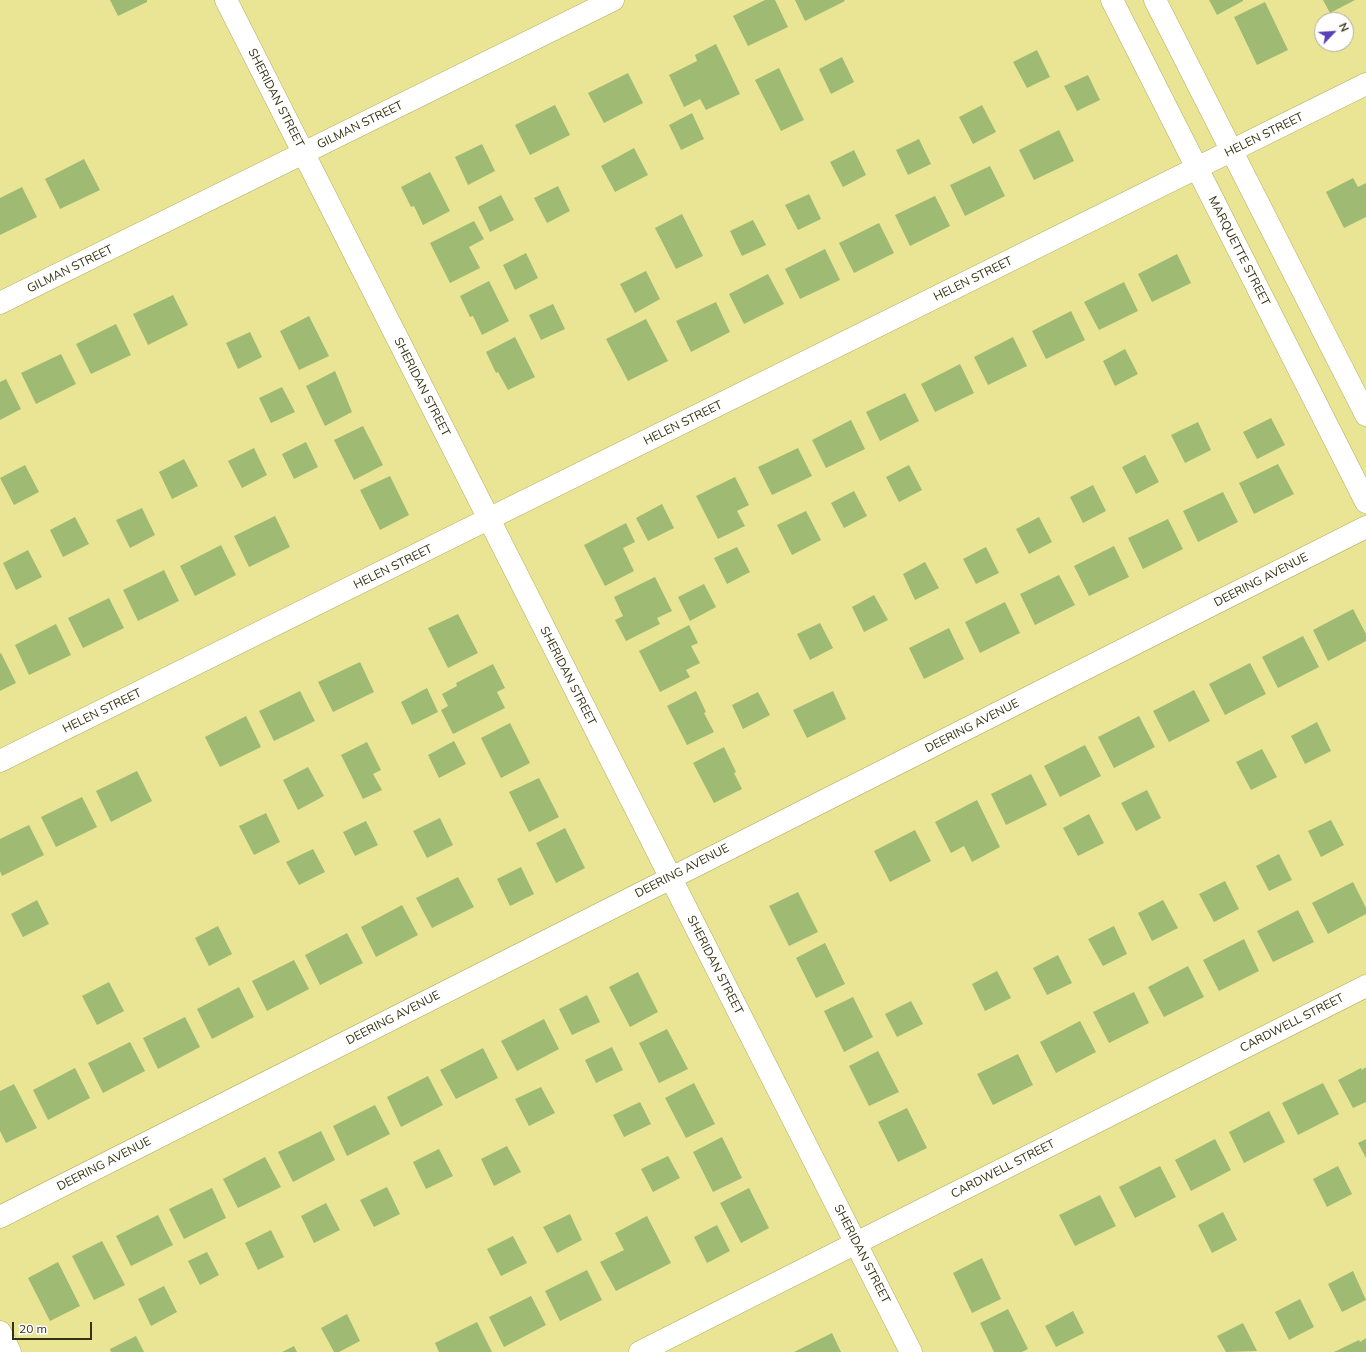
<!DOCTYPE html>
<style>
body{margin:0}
#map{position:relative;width:1366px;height:1352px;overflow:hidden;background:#e9e594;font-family:Mulish,sans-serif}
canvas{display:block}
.north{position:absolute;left:1314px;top:12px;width:40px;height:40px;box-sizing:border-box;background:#fff;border:1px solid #aeada0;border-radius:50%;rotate:65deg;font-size:11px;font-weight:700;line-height:16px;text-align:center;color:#353312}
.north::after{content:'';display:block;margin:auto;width:14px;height:18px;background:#5740b8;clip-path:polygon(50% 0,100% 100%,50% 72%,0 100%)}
.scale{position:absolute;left:12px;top:1322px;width:80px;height:18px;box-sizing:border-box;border:2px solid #353312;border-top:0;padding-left:5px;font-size:12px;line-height:14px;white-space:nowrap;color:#353312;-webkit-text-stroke:3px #fff;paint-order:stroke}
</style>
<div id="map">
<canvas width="1366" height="1352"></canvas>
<div class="north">N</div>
<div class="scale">20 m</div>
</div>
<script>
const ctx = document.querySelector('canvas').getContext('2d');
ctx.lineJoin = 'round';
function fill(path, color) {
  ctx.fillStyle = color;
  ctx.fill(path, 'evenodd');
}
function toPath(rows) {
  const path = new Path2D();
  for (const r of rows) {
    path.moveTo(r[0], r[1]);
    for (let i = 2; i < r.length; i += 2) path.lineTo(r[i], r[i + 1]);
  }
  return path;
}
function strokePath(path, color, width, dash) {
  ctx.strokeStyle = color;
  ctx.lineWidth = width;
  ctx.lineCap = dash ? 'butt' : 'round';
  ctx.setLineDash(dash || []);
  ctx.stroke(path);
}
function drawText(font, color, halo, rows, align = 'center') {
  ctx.font = font + ' Mulish,sans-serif';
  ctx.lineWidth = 3;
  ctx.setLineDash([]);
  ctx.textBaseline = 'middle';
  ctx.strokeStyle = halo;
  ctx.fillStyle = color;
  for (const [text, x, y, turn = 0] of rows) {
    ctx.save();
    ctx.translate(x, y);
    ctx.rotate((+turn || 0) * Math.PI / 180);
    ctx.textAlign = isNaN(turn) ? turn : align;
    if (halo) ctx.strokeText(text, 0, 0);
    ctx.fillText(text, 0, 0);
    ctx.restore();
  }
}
const building = toPath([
 [110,0,147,0,147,2,118,16],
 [765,0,775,0,788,27,748,46,733,16],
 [795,0,844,0,845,1,805,21],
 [1209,0,1243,0,1243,1,1217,15],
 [1323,0,1355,0,1330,13],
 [1265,2,1288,50,1257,65,1234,17],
 [716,44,740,94,706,110,700,99,684,107,669,75,697,61,695,55],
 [1037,50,1050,77,1027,88,1013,62],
 [842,57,854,82,831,94,819,69],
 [779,68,804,120,781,131,755,80],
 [628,73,643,103,604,123,588,93],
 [1088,75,1100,100,1077,111,1064,86],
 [555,105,570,135,530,155,515,125],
 [982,105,996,132,973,144,959,117],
 [692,113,704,139,681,150,669,125],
 [1059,130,1074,161,1034,180,1019,150],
 [919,139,931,164,908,175,896,150],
 [482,144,495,171,468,185,455,157],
 [634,148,648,175,615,192,601,166],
 [854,150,866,175,843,187,830,162],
 [84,159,100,190,60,209,45,179],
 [990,166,1005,196,965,216,950,185],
 [430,172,450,211,423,225,414,206,411,207,401,187],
 [1353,178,1358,187,1366,183,1366,217,1344,228,1326,192],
 [558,186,570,211,547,223,534,198],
 [22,187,37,217,0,235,0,198],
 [809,194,821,219,798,230,785,205],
 [501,195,514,220,490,232,478,207],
 [935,196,950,226,910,246,895,215],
 [682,214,703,256,676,269,655,228],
 [753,220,766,245,742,256,730,231],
 [474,221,484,239,469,247,480,268,450,283,430,243],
 [879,223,894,253,854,273,839,243],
 [825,249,840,280,800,299,785,269],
 [526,253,538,278,515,290,503,265],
 [1177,254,1191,283,1152,302,1138,274],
 [646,271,660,299,635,313,620,284],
 [768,274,784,304,744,324,729,294],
 [489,281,509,321,482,335,473,316,470,317,460,296],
 [1124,282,1138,311,1099,330,1084,302],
 [173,295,188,325,148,345,133,314],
 [716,302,730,332,691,352,676,321],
 [553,304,565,329,541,340,529,315],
 [1071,311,1085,340,1046,359,1032,331],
 [309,316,329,356,299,370,280,331],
 [646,319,668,361,628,381,606,339],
 [116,324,131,355,91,374,76,344],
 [250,332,262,357,238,369,226,343],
 [515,337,535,377,508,390,498,372,496,373,486,352],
 [1013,337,1027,366,988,385,974,357],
 [1125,349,1138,374,1115,386,1103,361],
 [61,354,76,384,36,404,21,373],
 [960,364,974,393,935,412,921,384],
 [335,371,352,412,325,426,306,386],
 [6,379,21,409,0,420,0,382],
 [282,387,295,412,271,423,259,398],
 [905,393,919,421,880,441,866,412],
 [1271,418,1285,445,1257,459,1243,432],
 [851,420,865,449,826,468,812,440],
 [1198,422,1211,450,1185,463,1171,435],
 [363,426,383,465,354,480,334,440],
 [306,442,318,467,294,479,282,454],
 [254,448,267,475,242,488,228,461],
 [798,448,812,476,772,495,758,467],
 [1145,455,1159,482,1136,494,1122,467],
 [184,459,198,486,172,499,159,472],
 [1278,464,1294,494,1254,514,1239,483],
 [25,465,39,492,14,505,0,478],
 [909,465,922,490,899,502,886,477],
 [390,476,409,515,380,530,360,490],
 [735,477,749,505,737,511,745,526,718,539,696,496],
 [1093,485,1106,511,1083,523,1070,497],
 [854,491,867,516,844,528,831,503],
 [1223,492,1238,522,1198,542,1183,511],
 [662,504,674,528,648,541,636,518],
 [142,508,155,535,130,548,116,520],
 [806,511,821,540,792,555,777,525],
 [275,516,290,547,249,567,234,536],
 [75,517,89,544,63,557,50,530],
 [1039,517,1052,542,1029,554,1016,529],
 [1168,519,1183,549,1143,569,1128,538],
 [626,523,635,542,623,548,634,571,605,586,584,545],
 [221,545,236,575,195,596,180,566],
 [1114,546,1129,577,1089,596,1074,566],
 [737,547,750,572,727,584,714,558],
 [986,547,999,573,976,584,963,559],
 [28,550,42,577,16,590,3,563],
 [925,562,939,588,915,600,903,574],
 [164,570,179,601,138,621,123,590],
 [1059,575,1075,605,1035,625,1020,594],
 [655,577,672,611,657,618,660,624,626,641,615,620,623,616,614,597],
 [704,584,716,607,690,621,678,597],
 [874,595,888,620,864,632,852,607],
 [109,598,124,628,83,648,68,618],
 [1005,602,1020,633,980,653,965,622],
 [1353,609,1366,634,1366,641,1328,661,1313,630],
 [458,614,478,653,448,668,428,628],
 [820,623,833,648,810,660,797,634],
 [56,624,71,655,29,675,15,645],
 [689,625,698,643,691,646,700,663,686,670,690,677,660,692,639,651],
 [949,628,964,659,924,679,909,648],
 [1303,636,1319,667,1278,688,1262,657],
 [1,653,16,683,0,691,0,654],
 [360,662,374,692,333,712,318,682],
 [1250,663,1266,694,1225,715,1209,684],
 [493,664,505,688,497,692,505,708,453,734,441,710,448,706,442,694,457,686,456,683],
 [427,688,438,712,412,725,401,702],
 [1194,690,1210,721,1169,742,1153,711],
 [300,691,315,721,274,741,259,711],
 [696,691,706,712,704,713,714,732,687,745,667,706],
 [833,691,846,719,807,738,793,710],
 [758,692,770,715,743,729,732,705],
 [246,716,261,747,220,767,205,737],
 [1139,716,1155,747,1114,768,1098,737],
 [1317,722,1331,751,1305,764,1291,736],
 [510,723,530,763,501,778,481,738],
 [454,741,466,764,439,778,428,755],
 [367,742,381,770,373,774,382,790,363,799,341,755],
 [1085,745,1101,776,1060,797,1044,766],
 [724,747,736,772,734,773,742,789,714,803,693,763],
 [1262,749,1277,777,1251,790,1236,762],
 [308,767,324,796,298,810,283,780],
 [137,771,152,801,111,822,96,791],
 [1031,774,1047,805,1006,825,991,794],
 [539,778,559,817,529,832,509,792],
 [1147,790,1161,818,1136,831,1121,803],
 [82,797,97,827,56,847,41,817],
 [977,800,1000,847,972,862,964,846,951,853,935,822],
 [266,813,280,842,254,855,239,826],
 [1089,814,1104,843,1078,856,1063,828],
 [440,818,453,845,427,858,413,831],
 [1331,820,1344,845,1321,857,1308,831],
 [366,821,378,845,355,856,343,832],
 [29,825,44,855,2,876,0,871,0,839],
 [565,828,585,868,556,883,536,843],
 [915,830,931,861,890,882,874,851],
 [313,849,325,872,299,885,286,862],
 [1279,854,1292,880,1269,891,1256,866],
 [521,867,534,894,510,906,497,879],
 [458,877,474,907,432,928,416,898],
 [1225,881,1239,909,1214,922,1199,894],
 [1353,882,1366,908,1366,914,1328,934,1312,903],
 [798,892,818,932,789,946,769,906],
 [37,900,49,924,23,937,11,914],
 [1163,900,1178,928,1152,941,1138,913],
 [402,905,418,935,376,957,361,927],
 [1298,910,1314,942,1273,962,1257,931],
 [218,926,232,954,209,966,195,938],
 [1114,926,1127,954,1103,966,1088,939],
 [347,933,363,963,320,985,305,955],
 [1244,939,1259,971,1219,991,1203,960],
 [825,943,845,984,816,998,796,958],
 [1058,955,1072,983,1047,995,1033,968],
 [294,960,309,989,267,1011,252,981],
 [1188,966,1204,997,1164,1017,1148,987],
 [997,971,1011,998,985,1011,972,984],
 [638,972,658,1012,630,1027,609,987],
 [109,982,124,1011,97,1025,82,996],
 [239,987,254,1017,212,1039,197,1009],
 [1134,992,1149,1023,1109,1043,1093,1012],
 [587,995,600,1022,572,1035,559,1009],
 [853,997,873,1037,844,1052,824,1011],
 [911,1001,923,1024,897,1037,885,1014],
 [185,1017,200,1047,158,1069,143,1038],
 [544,1019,559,1049,517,1071,501,1041],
 [1080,1021,1096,1052,1056,1073,1040,1042],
 [667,1029,688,1069,659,1083,639,1043],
 [130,1042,145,1071,103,1093,88,1063],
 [612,1047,623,1070,596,1083,585,1060],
 [483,1048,498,1078,456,1099,440,1070],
 [878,1051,899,1092,869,1106,849,1066],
 [1018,1054,1033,1085,993,1105,977,1074],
 [1366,1067,1366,1102,1353,1108,1338,1080,1361,1068,1362,1070],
 [75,1068,90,1098,48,1120,33,1090],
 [428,1076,443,1105,401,1127,387,1097],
 [694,1083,715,1124,686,1138,665,1098],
 [1323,1083,1339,1114,1298,1135,1282,1103],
 [14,1084,37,1128,6,1143,0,1131,0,1091],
 [541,1087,555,1113,529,1126,515,1099],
 [640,1102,651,1124,624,1137,613,1115],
 [375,1105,390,1134,347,1156,333,1126],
 [907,1108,927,1148,898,1162,878,1122],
 [1269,1111,1285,1142,1244,1163,1229,1132],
 [321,1131,335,1160,293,1182,278,1152],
 [722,1137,742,1178,713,1192,693,1152],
 [1215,1139,1231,1170,1191,1191,1175,1160],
 [1366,1139,1366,1158,1358,1143],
 [507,1146,521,1172,494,1186,481,1159],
 [439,1149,453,1176,426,1189,413,1162],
 [668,1156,680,1178,653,1192,641,1169],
 [265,1157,281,1187,238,1208,223,1179],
 [1160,1166,1176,1197,1135,1218,1119,1187],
 [1338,1166,1352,1194,1327,1207,1313,1179],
 [387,1187,400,1214,374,1227,360,1200],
 [212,1188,226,1218,184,1239,169,1209],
 [749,1188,769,1228,741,1243,720,1203],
 [1100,1195,1116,1226,1075,1246,1059,1215],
 [326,1203,340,1230,314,1243,301,1216],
 [1223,1212,1237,1240,1212,1253,1198,1225],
 [570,1214,582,1240,557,1253,543,1227],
 [158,1215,173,1245,131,1266,116,1236],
 [647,1216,671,1263,616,1291,600,1262,624,1250,615,1233],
 [717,1225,730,1251,707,1263,694,1237],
 [271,1230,284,1257,258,1270,245,1243],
 [513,1236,527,1263,501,1276,487,1249],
 [102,1241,125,1285,94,1300,72,1256],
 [207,1252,219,1275,200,1285,188,1261],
 [982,1258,1001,1299,972,1313,953,1273],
 [58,1262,80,1306,50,1321,28,1278],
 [587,1270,602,1300,560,1321,545,1291],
 [1353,1271,1366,1300,1342,1312,1328,1284],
 [164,1286,177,1312,151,1326,138,1299],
 [531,1296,546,1325,504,1347,489,1317],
 [1300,1299,1314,1327,1289,1340,1275,1312],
 [1008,1309,1028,1349,1022,1352,994,1352,980,1323],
 [1073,1311,1084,1333,1056,1347,1045,1326],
 [347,1314,360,1341,339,1352,334,1352,321,1328],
 [477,1322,492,1352,439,1352,435,1343],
 [1243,1323,1257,1351,1226,1352,1217,1336],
 [832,1333,841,1352,794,1352],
 [136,1336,144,1352,111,1352,110,1349],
 [1366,1338,1366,1352,1334,1352,1359,1340,1360,1342],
 [294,1346,297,1352,282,1352]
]);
const street = toPath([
 [226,0,911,1352],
 [0,303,613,0],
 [0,761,1366,84],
 [0,1217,1366,527],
 [0,1332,10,1352],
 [640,1352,1366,986]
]);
const secondary = toPath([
 [1112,0,1366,502],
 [1155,0,1366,415]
]);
const streetNames = [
 ["SHERIDAN STREET",276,98,63],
 ["GILMAN STREET",360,125,-26],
 ["HELEN STREET",1264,135,-26],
 ["MARQUETTE STREET",1239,251,63],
 ["GILMAN STREET",70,269,-26],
 ["HELEN STREET",973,279,-26],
 ["SHERIDAN STREET",422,387,63],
 ["HELEN STREET",683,423,-26],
 ["HELEN STREET",393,567,-26],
 ["DEERING AVENUE",1261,580,-27],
 ["SHERIDAN STREET",568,676,63],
 ["HELEN STREET",102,711,-26],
 ["DEERING AVENUE",972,726,-27],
 ["DEERING AVENUE",682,871,-27],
 ["SHERIDAN STREET",715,965,63],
 ["DEERING AVENUE",393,1018,-27],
 ["CARDWELL STREET",1292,1023,-27],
 ["DEERING AVENUE",104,1164,-27],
 ["CARDWELL STREET",1003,1169,-27],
 ["SHERIDAN STREET",862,1254,63]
];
fill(building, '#9fbb73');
strokePath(street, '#b1ad5e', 23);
strokePath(secondary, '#b1ad5e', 23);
strokePath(street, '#fff', 22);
strokePath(secondary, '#fff', 22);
drawText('12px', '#353312', '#fff', streetNames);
</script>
